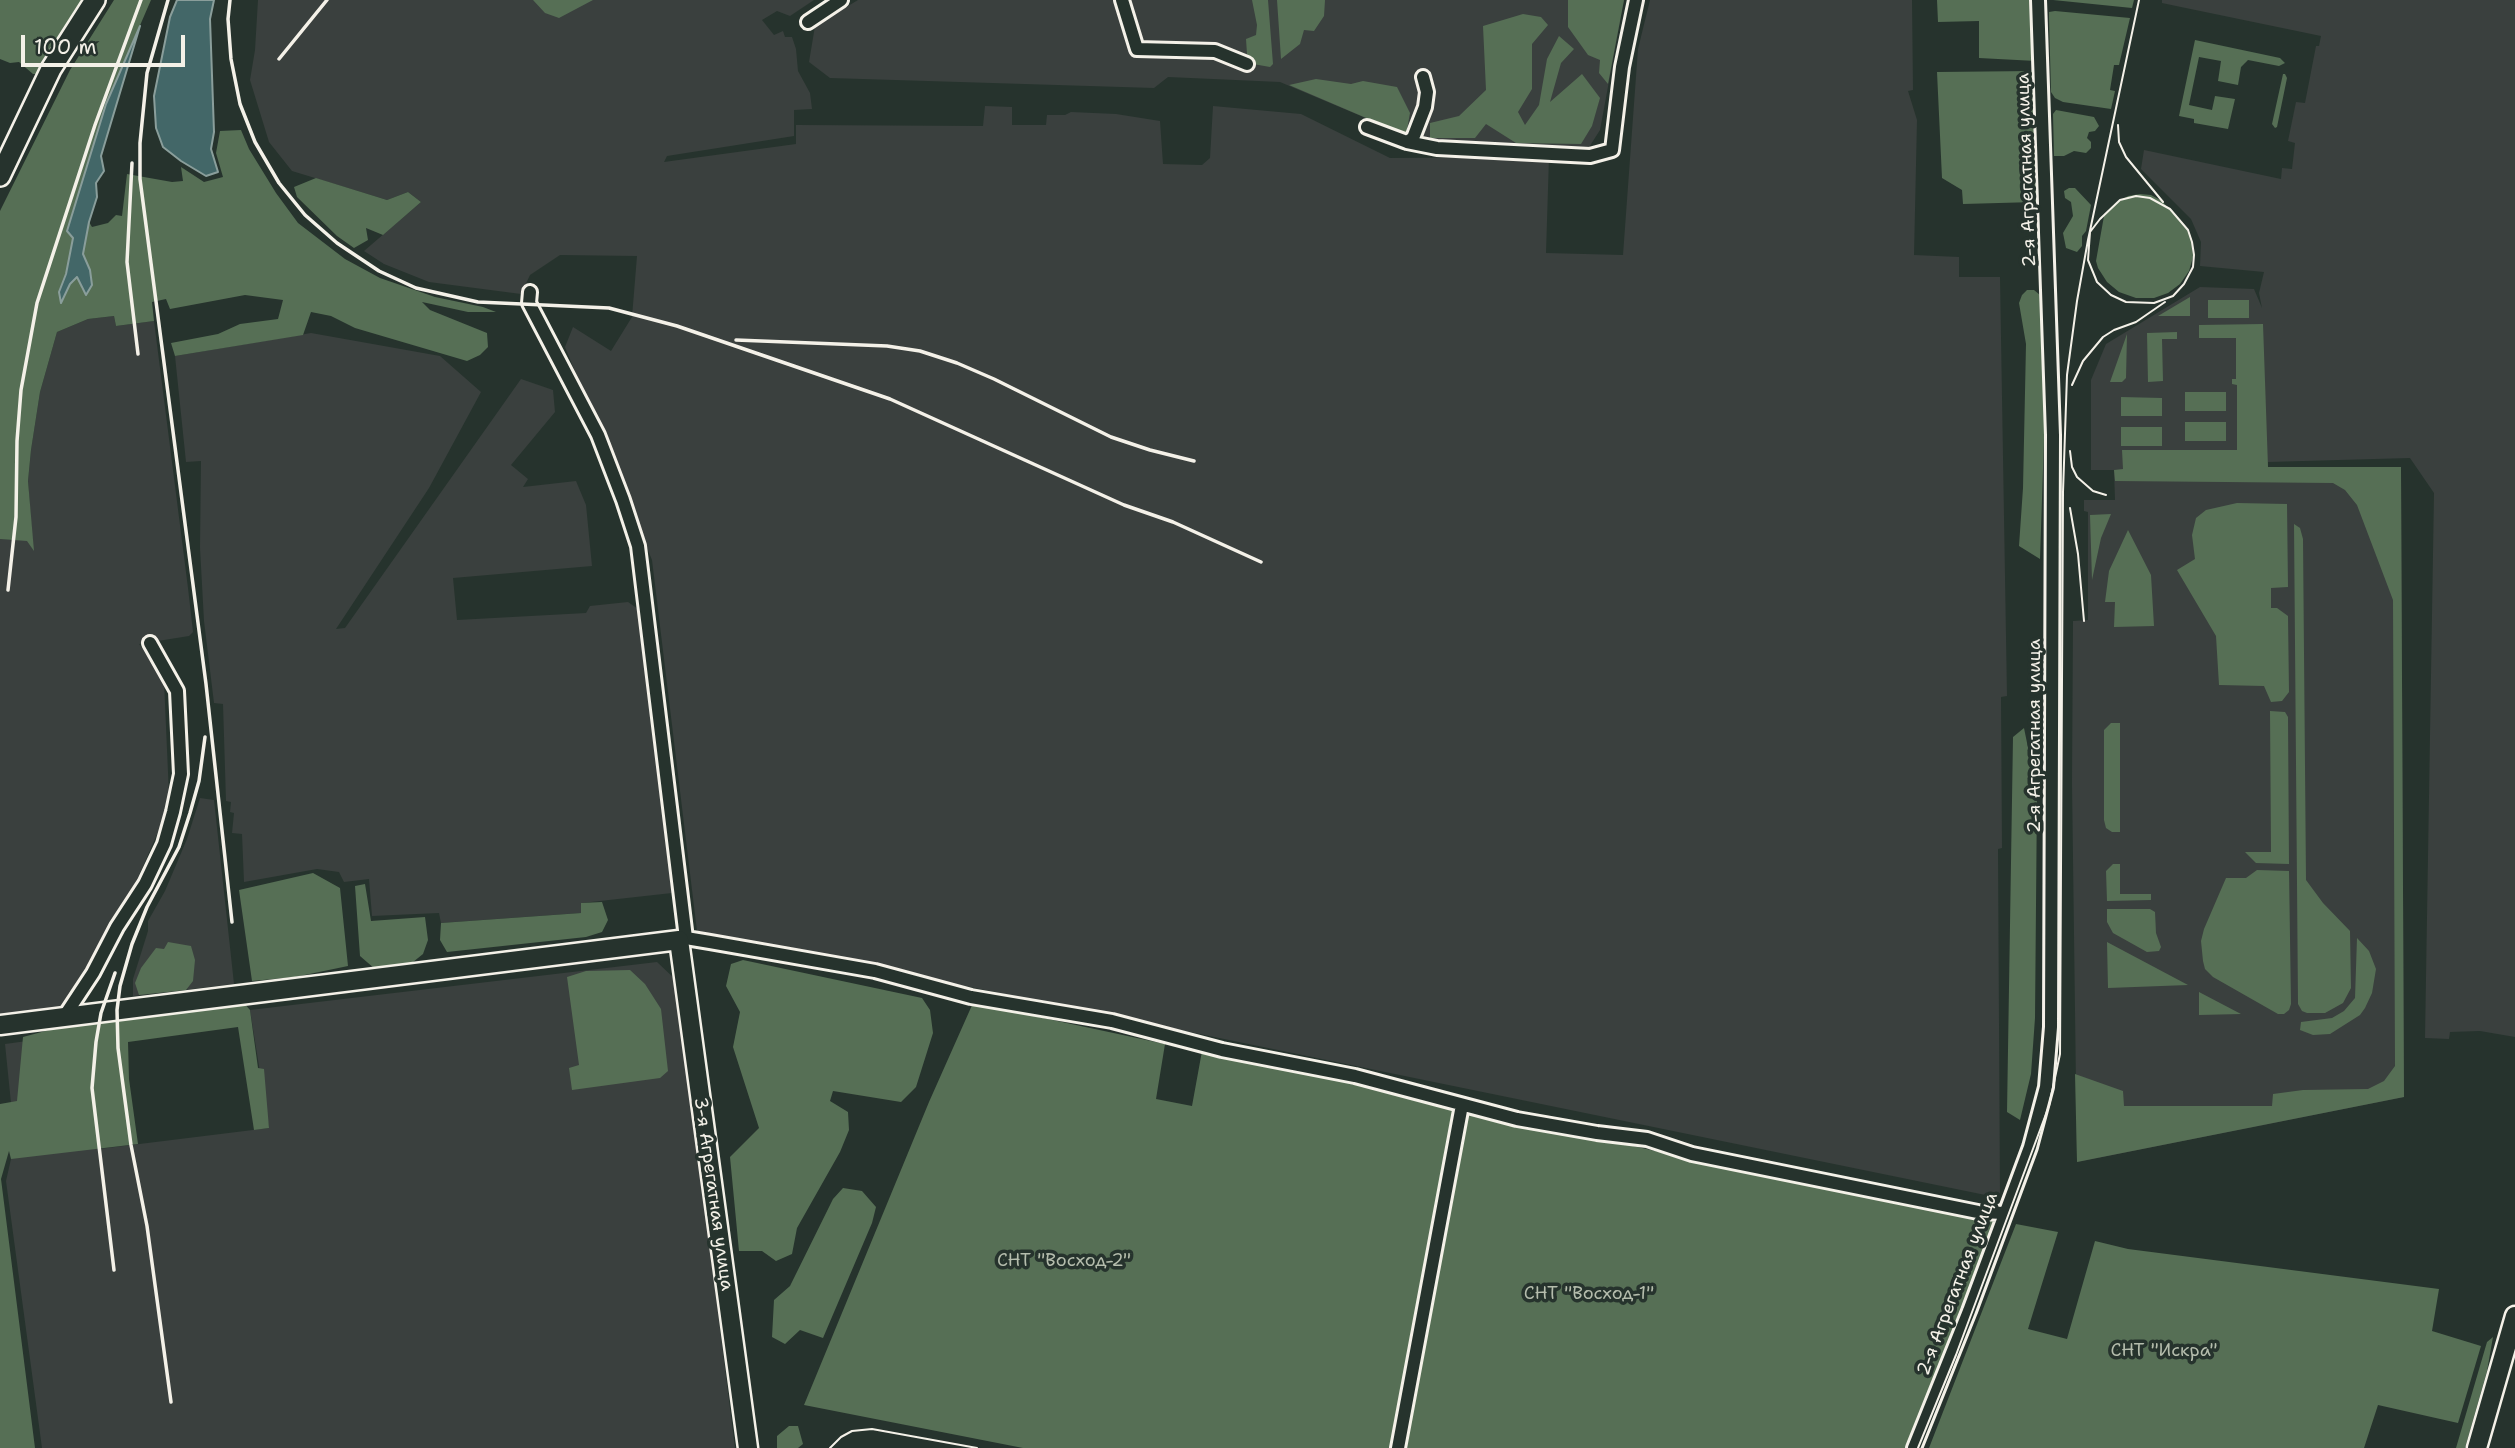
<!DOCTYPE html>
<meta charset="utf-8">
<style>
body{margin:0}
#map{position:relative;width:2515px;height:1448px;overflow:hidden;background:#26332d;font-family:"Shantell Sans",sans-serif}
canvas{display:block}
.scale{position:absolute;left:21px;top:35px;width:164px;height:32px;box-sizing:border-box;border:4px solid #f4f1e8;border-top:0;padding-left:9px;font-size:21px;line-height:24px;white-space:nowrap;color:#f4f1e8;-webkit-text-stroke:5px #26332d;paint-order:stroke}
</style>
<div id="map">
<canvas width="2515" height="1448"></canvas>
<div class="scale">100 m</div>
</div>
<script>
const ctx = document.querySelector('canvas').getContext('2d');
ctx.lineJoin = 'round';
function fill(path, color) {
  ctx.fillStyle = color;
  ctx.fill(path, 'evenodd');
}
function toPath(rows) {
  const path = new Path2D();
  for (const r of rows) {
    path.moveTo(r[0], r[1]);
    for (let i = 2; i < r.length; i += 2) path.lineTo(r[i], r[i + 1]);
  }
  return path;
}
function strokePath(path, color, width, dash) {
  ctx.strokeStyle = color;
  ctx.lineWidth = width;
  ctx.lineCap = dash ? 'butt' : 'round';
  ctx.setLineDash(dash || []);
  ctx.stroke(path);
}
function drawText(font, color, halo, rows, align = 'center') {
  ctx.font = font + ' "Shantell Sans",sans-serif';
  ctx.lineWidth = 7;
  ctx.setLineDash([]);
  ctx.textBaseline = 'middle';
  ctx.strokeStyle = halo;
  ctx.fillStyle = color;
  for (const [text, x, y, turn = 0] of rows) {
    ctx.save();
    ctx.translate(x, y);
    ctx.rotate((+turn || 0) * Math.PI / 180);
    ctx.textAlign = isNaN(turn) ? turn : align;
    if (halo) ctx.strokeText(text, 0, 0);
    ctx.fillText(text, 0, 0);
    ctx.restore();
  }
}
const built = toPath([
 [258,0,814,0,790,16,777,11,762,20,774,35,783,31,785,37,792,37,796,49,798,71,810,93,812,109,794,110,794,136,667,156,664,162,796,144,796,125,983,126,985,106,1012,107,1012,125,1046,125,1047,115,1065,115,1071,112,1116,114,1160,121,1163,164,1202,165,1210,158,1213,106,1301,114,1390,158,1549,157,1546,253,1623,255,1638,49,1650,0,1912,0,1913,90,1908,91,1917,120,1914,255,1959,257,1959,277,2000,277,2007,696,2001,697,2002,848,1998,849,2000,1198,697,931,652,560,565,347,573,327,611,351,632,317,637,256,560,255,530,275,521,294,429,282,384,264,364,251,421,202,408,192,387,200,292,171,269,142,250,80,255,50],
 [858,0,1624,0,1600,130,1586,152,1463,149,1406,135,1280,82,1168,77,1154,88,830,78,809,62,815,26],
 [2162,0,2515,0,2515,1037,2480,1031,2450,1032,2449,1039,2425,1038,2434,493,2410,458,2268,462,2268,468,2401,467,2404,1097,2077,1162,2072,783,2073,621,2088,620,2088,512,2084,511,2084,500,2115,500,2114,470,2091,470,2091,380,2106,344,2200,287,2254,289,2262,308,2259,293,2264,272,2200,266,2201,242,2191,219,2141,169,2144,150,2281,179,2282,168,2292,169,2295,143,2288,141,2296,102,2305,103,2316,46,2319,46,2321,36,2181,7,2162,3],
 [114,316,116,326,154,321,188,588,193,632,189,636,139,644,160,671,164,681,169,795,162,823,133,889,92,968,68,1007,0,1015,0,539,28,540,33,549,28,481,31,450,40,392,57,332,88,319],
 [311,333,440,356,481,392,429,488,336,629,345,628,521,379,553,390,555,412,511,465,528,479,523,487,576,481,586,505,592,566,453,578,457,620,586,613,590,606,628,602,641,611,674,890,672,893,582,903,581,913,441,923,439,913,372,916,369,879,344,882,339,872,317,869,244,882,242,834,232,833,234,813,230,812,231,802,226,801,223,704,214,703,204,621,200,548,201,461,186,462,175,356],
 [200,798,214,800,234,984,133,996,133,979,148,931,148,921,165,891,187,839],
 [657,962,676,980,735,1448,42,1448,6,1181,11,1159,16,1152,5,1044,93,1032,99,1149,269,1128,250,1010]
]);
const green = toPath([
 [0,0,86,0,40,74,33,74,19,62,10,63,0,59],
 [114,0,151,0,106,104,67,230,73,238,66,274,59,292,61,302,70,284,78,277,82,289,86,294,91,285,90,270,83,254,89,222,92,227,108,223,116,215,122,216,127,174,172,182,183,181,181,167,204,182,223,177,216,153,220,131,241,130,249,149,276,193,298,223,345,259,380,278,435,297,483,307,496,312,468,312,422,302,430,310,487,333,488,347,480,355,467,361,355,328,331,316,311,312,303,335,175,356,171,343,218,334,240,324,278,319,283,300,245,295,170,309,166,299,152,302,154,321,116,326,114,316,88,319,57,332,40,392,31,450,28,481,34,551,27,541,0,539,0,211,70,70],
 [533,0,593,0,559,18,545,13],
 [1252,0,1268,0,1273,64,1270,67,1253,64,1247,54,1246,39,1256,35,1257,25],
 [1277,0,1325,0,1324,16,1314,31,1304,30,1300,44,1281,59],
 [1568,0,1624,0,1608,84,1599,73,1600,60,1588,55,1568,27],
 [1937,0,2034,0,2036,61,1979,58,1979,21,1938,22],
 [2053,0,2134,0,2132,8],
 [2055,11,2130,18,2119,65,2114,65,2110,90,2115,91,2111,109,2063,102,2055,98,2051,92,2049,18,2049,12],
 [1523,14,1541,17,1548,25,1532,44,1532,89,1518,112,1525,125,1539,105,1547,59,1559,36,1574,49,1561,63,1550,102,1582,74,1600,98,1592,126,1581,144,1516,143,1486,124,1475,138,1430,138,1430,123,1459,116,1486,90,1483,26],
 [2195,40,2280,58,2285,63,2279,66,2248,60,2241,67,2238,85,2218,81,2221,61,2199,57,2189,105,2212,110,2215,96,2235,99,2228,129,2194,123,2194,119,2179,116],
 [2033,71,2037,74,2042,197,2035,202,1963,204,1962,190,1942,178,1937,72],
 [2283,74,2285,74,2287,78,2277,127,2275,128,2272,124],
 [1316,79,1351,84,1363,81,1397,87,1410,113,1406,135,1289,85],
 [2056,110,2094,117,2099,126,2095,131,2089,132,2087,138,2091,142,2091,148,2086,153,2074,151,2064,156,2054,156,2053,114],
 [316,178,387,200,408,192,421,202,383,235,366,228,368,240,354,248,337,236,297,197,294,187],
 [2069,188,2075,188,2091,205,2086,231,2082,236,2082,246,2077,252,2066,248,2063,233,2073,216,2071,202,2065,198,2064,191],
 [2140,194,2151,195,2162,201,2186,227,2192,241,2193,257,2189,271,2180,284,2168,293,2154,298,2136,298,2119,292,2107,282,2098,268,2096,261,2104,216,2118,202,2128,196],
 [2027,290,2034,290,2040,295,2043,305,2047,348,2040,559,2019,546,2023,488,2026,344,2019,303,2022,295],
 [2190,297,2190,316,2158,316],
 [2208,300,2249,300,2249,318,2208,318],
 [2263,324,2268,467,2401,467,2404,1097,2077,1162,2075,1074,2123,1091,2124,1106,2272,1106,2273,1094,2303,1090,2368,1089,2384,1081,2395,1066,2393,600,2357,505,2345,490,2333,483,2115,481,2114,470,2123,469,2122,450,2237,450,2237,385,2232,384,2232,379,2236,379,2236,338,2199,338,2199,325],
 [2177,332,2177,339,2162,339,2163,381,2148,382,2147,333],
 [2127,334,2126,378,2122,382,2110,382],
 [2185,392,2226,392,2226,411,2185,411],
 [2121,397,2162,398,2162,416,2121,416],
 [2185,422,2226,422,2226,441,2185,441],
 [2121,427,2162,427,2162,446,2121,446],
 [2237,503,2287,504,2288,587,2271,588,2271,608,2277,608,2288,616,2289,692,2282,701,2271,702,2264,686,2219,685,2216,636,2177,570,2195,559,2192,535,2196,518,2206,510],
 [2111,514,2101,538,2092,580,2090,515],
 [2294,524,2300,528,2303,539,2306,880,2323,903,2350,931,2351,988,2343,1003,2325,1013,2307,1013,2302,1011,2298,1004],
 [2128,530,2151,575,2154,626,2114,627,2115,602,2105,602,2109,571],
 [2270,711,2285,712,2288,717,2289,864,2256,863,2245,852,2271,852],
 [2111,723,2120,723,2120,832,2112,832,2106,828,2104,820,2104,730],
 [2024,728,2037,792,2035,1018,2031,1074,2020,1120,2007,1112,2013,737],
 [2113,864,2120,864,2120,894,2151,894,2151,900,2107,901,2106,871],
 [2257,870,2289,871,2291,1004,2289,1010,2284,1014,2278,1014,2213,977,2205,969,2203,961,2201,941,2204,929,2226,878,2246,878],
 [313,873,340,888,348,966,295,977,252,981,239,890],
 [365,884,371,921,425,917,428,940,423,954,408,966,375,969,360,956,355,886],
 [602,902,608,920,602,932,586,937,447,952,440,940,441,923,581,913,581,903],
 [2107,909,2150,909,2155,912,2156,933,2161,947,2159,951,2147,952,2113,933,2107,922],
 [2357,938,2369,951,2376,969,2372,993,2365,1008,2360,1015,2330,1034,2313,1035,2300,1030,2301,1022,2332,1018,2344,1011,2355,998],
 [168,942,191,946,195,960,193,981,186,990,139,995,135,983,141,968,156,948,164,949],
 [2107,942,2188,985,2108,988],
 [743,960,922,998,930,1010,933,1033,916,1087,901,1102,833,1091,830,1101,848,1112,849,1130,840,1152,797,1228,792,1254,776,1261,762,1251,739,1251,730,1157,759,1128,733,1047,740,1012,726,986,731,964],
 [630,970,645,984,661,1009,668,1071,660,1078,572,1090,569,1068,579,1065,567,977,586,971],
 [2199,992,2241,1014,2199,1015],
 [243,1002,250,1010,258,1068,264,1069,269,1128,254,1130,238,1027,128,1042,129,1079,138,1144,11,1159,9,1151,1,1179,35,1448,0,1448,0,1104,17,1101,23,1037,75,1023],
 [973,1003,1165,1044,1156,1099,1192,1106,1202,1051,1457,1106,1390,1448,1023,1448,804,1405,929,1102],
 [1466,1109,1696,1160,1998,1219,1963,1317,1906,1448,1401,1448],
 [843,1188,862,1191,876,1207,872,1223,823,1338,800,1330,785,1344,772,1337,774,1300,790,1286,833,1199],
 [2016,1224,2058,1232,2028,1329,2067,1339,2095,1241,2128,1249,2439,1289,2432,1331,2481,1346,2458,1423,2378,1405,2364,1448,1929,1448],
 [2493,1337,2487,1371,2465,1448,2456,1448,2487,1342],
 [789,1426,798,1426,803,1444,798,1448,777,1448,777,1436]
]);
const water = toPath([
 [177,0,214,0,210,19,214,132,211,149,218,172,206,176,181,161,163,147,156,128,154,96,170,17,177,0],
 [140,26,101,156,104,171,96,183,97,197,89,222,83,254,90,270,92,285,86,295,77,277,70,284,61,303,59,292,66,274,73,238,67,231,106,104,140,26]
]);
const street = toPath([
 [1122,0,1137,49,1215,51,1247,64],
 [808,22,841,0],
 [1367,127,1407,142,1437,148,1590,156,1612,150,1622,67,1636,0],
 [1407,142,1413,138,1425,107,1427,92,1423,77],
 [530,292,529,303,598,435,623,500,638,546,686,938],
 [679,940,686,938,710,942,875,971,971,997,1112,1021,1222,1050,1355,1076,1517,1119,1597,1133,1647,1139,1692,1154,1978,1212,2005,1213],
 [64,1017,93,973,117,927,145,884,164,844,173,812,181,774,177,691,150,643],
 [1398,1448,1462,1105],
 [1914,1448,1969,1311,2030,1147,2046,1087,2051,1027,2053,435,2038,0]
]);
const secondary = toPath([
 [0,1025,679,940,748,1448],
 [2477,1448,2515,1316]
]);
const primary = toPath([
 [0,176,51,69,95,0]
]);
const tram = toPath([
 [2118,125,2119,142,2126,157,2163,202],
 [2136,196,2150,198,2170,209,2188,230,2192,242,2194,255,2193,267,2184,284,2173,296,2154,303,2126,302,2111,295,2097,282,2088,260,2090,232,2100,219,2120,200,2136,196],
 [2072,385,2083,361,2103,337,2114,330,2136,322,2165,302],
 [2070,451,2072,467,2077,477,2093,491,2106,495],
 [2070,508,2078,554,2084,621],
 [830,1448,841,1437,852,1431,872,1429,977,1448],
 [1918,1448,1956,1355,2049,1106,2060,1054,2063,492,2067,375,2077,301,2088,240,2139,0]
]);
const rail = toPath([
 [168,0,147,73,140,143,140,179,206,684,232,922],
 [230,0,228,19,231,59,240,104,255,142,279,183,305,215,337,243,379,271,416,288,478,302,609,308,677,326,890,399,1124,505,1173,522,1261,562],
 [279,59,327,0],
 [132,163,127,262,138,354],
 [736,340,887,346,920,351,957,363,994,379,1111,437,1150,450,1194,461],
 [8,590,16,517,17,441,21,390,37,303,95,125,141,0],
 [114,1270,92,1088,96,1042,101,1013,115,973],
 [171,1402,147,1226,131,1145,118,1048,117,1010,120,986,132,944,147,907,179,847,190,813,199,781,205,737]
]);
const streetNames = [
 ["2-я Агрегатная улица",2027,170,-92],
 ["2-я Агрегатная улица",2035,736,-90],
 ["3-я Агрегатная улица",713,1194,82],
 ["2-я Агрегатная улица",1958,1284,-69]
];
const parkNames = [
 ["СНТ \"Восход-2\"",1064,1261],
 ["СНТ \"Восход-1\"",1589,1294],
 ["СНТ \"Искра\"",2164,1351]
];
fill(built, '#3a403e');
fill(green, '#566f55');
fill(water, '#436768');
strokePath(water, '#8a9e9b', 2);
strokePath(street, '#f4f1e8', 18);
strokePath(secondary, '#f4f1e8', 23);
strokePath(primary, '#f4f1e8', 24);
strokePath(street, '#26332d', 12);
strokePath(secondary, '#26332d', 18);
strokePath(primary, '#26332d', 19);
strokePath(tram, '#f4f1e8', 2);
strokePath(rail, '#f4f1e8', 3.5);
drawText('18px', '#f4f1e8', '#26332d', streetNames);
drawText('18px', '#b5bdad', '#26332d', parkNames);
</script>
